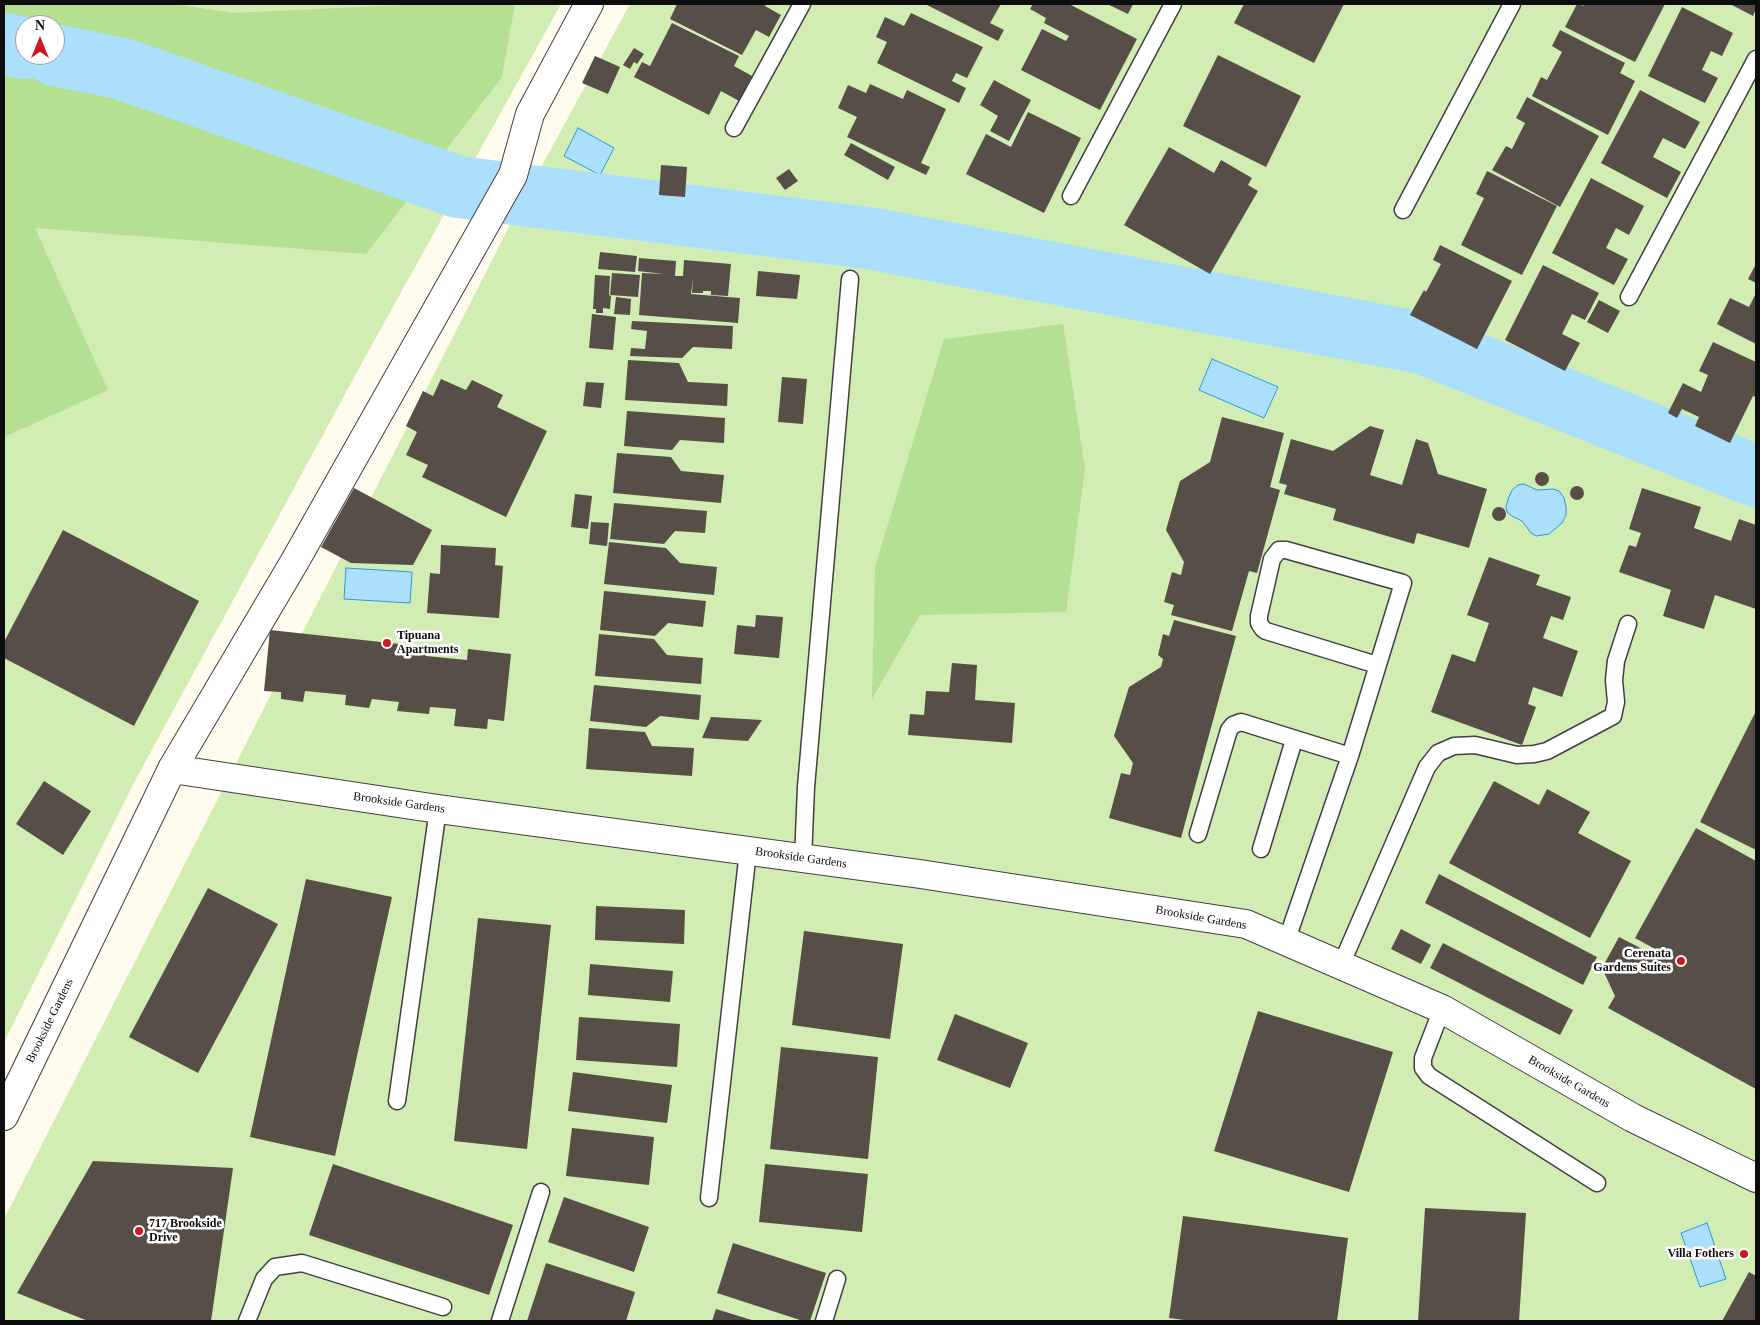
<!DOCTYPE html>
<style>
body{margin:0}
#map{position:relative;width:1760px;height:1325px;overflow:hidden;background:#fffbed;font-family:Georgia,serif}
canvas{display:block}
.frame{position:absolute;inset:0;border:5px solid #0d0d0d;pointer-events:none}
.north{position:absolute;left:15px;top:15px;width:50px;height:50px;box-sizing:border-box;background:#fff;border:1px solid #9e9e9e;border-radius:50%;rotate:0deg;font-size:14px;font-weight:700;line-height:20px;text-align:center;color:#0d0d0d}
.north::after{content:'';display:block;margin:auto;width:18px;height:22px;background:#ca1923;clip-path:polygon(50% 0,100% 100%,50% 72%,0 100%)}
</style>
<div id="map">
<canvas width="1760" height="1325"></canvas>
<div class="frame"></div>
<div class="north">N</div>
</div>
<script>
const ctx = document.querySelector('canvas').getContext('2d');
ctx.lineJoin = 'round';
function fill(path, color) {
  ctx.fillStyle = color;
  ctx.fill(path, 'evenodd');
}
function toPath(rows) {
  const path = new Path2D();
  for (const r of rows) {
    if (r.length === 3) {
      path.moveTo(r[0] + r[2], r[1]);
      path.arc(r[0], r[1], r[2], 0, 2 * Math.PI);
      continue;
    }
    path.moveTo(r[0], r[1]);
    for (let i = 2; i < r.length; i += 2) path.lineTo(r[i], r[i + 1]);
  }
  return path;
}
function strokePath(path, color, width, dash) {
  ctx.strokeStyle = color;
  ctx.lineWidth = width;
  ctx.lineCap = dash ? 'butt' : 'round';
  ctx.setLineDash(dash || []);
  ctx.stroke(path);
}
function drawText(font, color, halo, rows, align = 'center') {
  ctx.font = font + ' Georgia,serif';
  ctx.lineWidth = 5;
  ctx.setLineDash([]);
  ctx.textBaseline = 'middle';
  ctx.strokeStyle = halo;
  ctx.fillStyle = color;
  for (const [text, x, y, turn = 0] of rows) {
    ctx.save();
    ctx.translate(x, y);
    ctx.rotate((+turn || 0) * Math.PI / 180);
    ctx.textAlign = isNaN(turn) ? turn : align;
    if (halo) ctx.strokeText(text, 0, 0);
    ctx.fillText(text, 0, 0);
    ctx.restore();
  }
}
const green = toPath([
 [4,4,561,4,369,350,136,779,4,1042],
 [25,25,55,25,55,55,25,55],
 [630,4,1756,4,1756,1321,4,1321,4,1219,515,215]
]);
const forest = toPath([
 [4,4,175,4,233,13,422,4,515,4,502,77,366,254,35,228,108,390,4,437],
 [25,25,55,25,55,55,25,55],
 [1063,324,1085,469,1066,612,920,615,872,699,875,567,944,339]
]);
const water = toPath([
 [578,128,614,148,600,175,564,156,578,128],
 [1212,359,1278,387,1264,418,1199,390,1212,359],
 [1524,484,1537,490,1553,489,1559,491,1564,498,1566,507,1566,515,1562,523,1549,534,1536,536,1531,533,1522,521,1512,516,1507,512,1506,507,1508,499,1512,490,1518,485,1524,484],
 [346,568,412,572,410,603,344,599,346,568],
 [1707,1223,1726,1279,1700,1287,1681,1233,1707,1223]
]);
const river = toPath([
 [4,44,25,48],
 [55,55,123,69,458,187,868,238,1422,343,1756,476]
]);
const building = toPath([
 [677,4,766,4,765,6,781,15,769,37,756,30,742,55,670,19],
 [925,4,1001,4,990,23,1004,30,998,41],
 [1033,4,1069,4,1137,39,1100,110,1021,70,1042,29,1066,41,1069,36,1044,23,1046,18,1030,9],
 [1107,4,1133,4,1128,14],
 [1244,4,1344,4,1314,63,1234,23],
 [1577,4,1580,4,1583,6,1584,4,1665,4,1635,62,1565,27],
 [1730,4,1756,4,1756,9,1753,16],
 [1682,7,1733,33,1722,56,1711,51,1702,70,1718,78,1705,103,1648,76],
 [911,13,983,47,967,78,956,73,952,81,966,88,959,103,877,63,887,42,876,37,885,17,904,26],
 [672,23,739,56,734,66,752,76,739,101,721,91,709,115,634,77,642,62,650,66],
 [1560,30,1625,63,1620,73,1635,81,1608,135,1532,96,1541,77,1547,80,1562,52,1552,46],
 [634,48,644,54,637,64,634,62,630,69,623,65],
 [1218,55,1301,96,1266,167,1183,126],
 [595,56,620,67,608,94,582,83],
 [994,80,1031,100,1009,141,990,131,998,116,980,105],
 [870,84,903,99,907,90,946,109,921,163,930,167,926,175,847,137,857,117,838,108,848,85,866,93],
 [1640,90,1700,122,1685,149,1663,138,1653,157,1681,172,1667,198,1601,163],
 [1527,97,1599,136,1560,207,1492,170,1506,146,1512,149,1525,123,1516,118],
 [1028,112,1081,138,1044,213,966,174,986,134,1011,147],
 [851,143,895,167,888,180,844,155],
 [1169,147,1214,173,1221,160,1252,178,1248,185,1258,191,1210,274,1124,225],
 [661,165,687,167,685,197,659,195],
 [789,169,798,181,785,190,776,178],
 [1487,171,1557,206,1522,275,1461,245,1484,198,1476,194],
 [1591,178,1644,206,1629,235,1616,228,1606,248,1628,259,1614,285,1552,253],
 [1440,245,1512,281,1477,349,1410,315,1424,290,1426,292,1441,264,1433,260],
 [600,252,637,256,635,272,598,269],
 [639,258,676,261,675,276,683,276,684,260,731,264,728,296,711,295,711,291,703,291,703,293,692,293,693,278,691,294,740,298,738,323,639,315,642,273,664,274,638,271],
 [1756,264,1756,283,1748,279],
 [1543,265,1599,293,1585,320,1572,314,1562,334,1580,343,1565,371,1505,340],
 [758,271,800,275,797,299,756,296],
 [612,273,640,275,638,297,610,295],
 [595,275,610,276,609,295,611,296,610,309,603,308,603,313,596,313,596,309,593,309],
 [1756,293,1756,344,1717,324,1730,298,1749,307],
 [616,297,631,299,630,315,614,314],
 [1599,300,1620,311,1608,333,1587,322],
 [592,314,616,317,613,350,589,348],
 [632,321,733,326,732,349,693,347,682,358,630,356,631,348,645,349,647,331,631,329],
 [1713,342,1756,362,1756,397,1753,396,1730,443,1695,426,1699,417,1682,409,1677,418,1668,413,1683,383,1701,392,1708,375,1699,371],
 [628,360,679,363,688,382,728,384,727,406,625,400],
 [782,377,807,379,803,424,778,422],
 [441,379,466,390,472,380,503,395,497,407,547,431,506,517,422,477,428,465,406,455,417,432,406,426,423,391,433,396],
 [586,382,604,383,601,408,583,406],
 [627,411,725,418,724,443,680,440,672,450,624,446],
 [1222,417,1284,433,1270,487,1280,490,1257,573,1249,571,1232,631,1171,615,1174,605,1164,602,1172,572,1181,575,1184,562,1166,530,1180,481,1210,462],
 [1370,426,1384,430,1370,475,1402,485,1416,439,1428,443,1438,474,1487,489,1469,548,1417,533,1414,544,1333,520,1336,509,1284,494,1287,485,1279,483,1291,439,1333,451],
 [617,453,671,457,681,471,724,475,721,503,613,493],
 [1542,479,7],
 [1577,493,7],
 [354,488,432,530,413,565,351,563,321,547],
 [1642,488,1701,507,1694,528,1731,541,1739,519,1756,525,1756,609,1715,595,1704,629,1663,616,1671,590,1619,572,1629,545,1636,547,1641,533,1629,529],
 [575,494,592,496,588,529,571,527],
 [614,503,707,511,705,533,675,531,664,544,610,539],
 [1499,514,7],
 [591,522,609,523,607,546,589,544],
 [63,530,199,601,134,726,4,658,4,642],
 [609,542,666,548,680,563,717,567,714,595,604,584],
 [441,545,496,548,495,565,503,566,499,618,427,613,430,573,440,574],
 [1489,557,1540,575,1536,585,1571,597,1563,620,1551,616,1543,638,1578,651,1562,697,1533,687,1528,704,1536,707,1522,745,1431,712,1452,654,1475,662,1489,623,1467,615],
 [604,591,706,601,703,627,668,623,655,636,600,630],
 [756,615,783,617,779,658,734,654,737,625,755,627],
 [1174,620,1236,636,1181,838,1109,818,1121,773,1130,775,1133,763,1114,736,1129,687,1161,667,1163,659,1158,655,1163,634,1169,636],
 [270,630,427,647,426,656,467,660,468,649,511,654,504,721,488,719,487,729,454,726,456,709,430,707,429,714,397,711,399,702,372,699,369,708,345,705,346,695,305,691,303,702,281,699,281,692,264,691],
 [599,634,654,639,667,655,703,658,701,684,595,676],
 [952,663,977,665,975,700,1015,703,1012,743,908,735,910,714,924,715,926,691,949,692],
 [594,685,701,695,699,720,660,716,646,727,590,721],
 [1756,711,1756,850,1700,822],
 [711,717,762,720,748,741,702,738],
 [589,728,645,732,652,746,694,748,692,776,586,769],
 [44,781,91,811,63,855,16,824],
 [1494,781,1539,805,1547,789,1590,812,1578,833,1631,861,1590,938,1449,863],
 [1696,828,1756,861,1756,1089,1608,1008,1615,996,1602,968,1619,937,1652,954,1655,949,1635,938],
 [1439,874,1597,957,1583,985,1425,903],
 [306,879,392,897,335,1156,250,1137],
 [208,888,278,924,198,1073,129,1037],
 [596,906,685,910,684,944,595,940],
 [478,918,551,925,527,1149,454,1141],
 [1401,929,1431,945,1421,964,1391,949],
 [804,931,903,944,890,1039,792,1025],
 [1443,943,1573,1010,1560,1035,1430,968],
 [590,964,673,971,670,1002,588,995],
 [1258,1011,1393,1052,1349,1192,1214,1151],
 [955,1014,1028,1043,1010,1088,937,1060],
 [579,1017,680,1024,677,1067,576,1060],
 [781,1047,878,1057,868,1159,770,1149],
 [573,1072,672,1085,667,1123,568,1111],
 [572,1128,654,1137,649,1185,566,1176],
 [93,1161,233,1168,211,1321,88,1321,17,1293],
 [333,1164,513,1225,489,1295,309,1235],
 [765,1164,868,1174,862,1232,759,1222],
 [564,1197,649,1227,634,1272,548,1242],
 [1425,1208,1526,1213,1519,1321,1418,1321],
 [1183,1216,1348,1238,1337,1321,1192,1321,1169,1318],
 [733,1243,826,1273,810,1321,803,1321,717,1293],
 [546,1263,635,1292,626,1321,527,1321],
 [1749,1272,1756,1276,1756,1321,1722,1321],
 [716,1309,755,1321,712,1321]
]);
const service = toPath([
 [734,128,802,4],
 [1071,196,1173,4],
 [1403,210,1512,4],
 [1629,297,1756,59],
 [1198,834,1229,730,1233,725,1241,722,1350,756],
 [1261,849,1294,740],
 [803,859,806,787,850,279],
 [1286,942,1350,756,1403,583,1286,550,1279,550,1272,559,1259,616,1259,623,1263,629,1266,631,1377,665],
 [1341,965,1427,767,1438,753,1454,746,1475,745,1517,755,1534,754,1547,751,1613,716,1616,702,1614,680,1616,661,1628,624],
 [1442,1009,1423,1058,1423,1068,1429,1076,1597,1183],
 [397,1101,438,809],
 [709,1198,748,851],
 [247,1321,264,1279,275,1267,302,1263,443,1307],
 [500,1321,541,1192],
 [824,1321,837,1279]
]);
const minor = toPath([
 [172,769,295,561,513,175,530,114,589,4]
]);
const tertiary = toPath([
 [4,1116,172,769,438,809,920,874,1246,924,1442,1009,1633,1118,1756,1178]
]);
const markers = [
 [387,643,5,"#ca1923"],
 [1681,961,5,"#ca1923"],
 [139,1231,5,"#ca1923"],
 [1744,1254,5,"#ca1923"]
];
const poiNames = [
 ["Tipuana",397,636],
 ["Apartments",397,650],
 ["Cerenata",1671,954,"right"],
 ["Gardens Suites",1671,968,"right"],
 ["717 Brookside",149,1224],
 ["Drive",149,1238],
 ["Villa Fothers",1734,1254,"right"]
];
const streetNames = [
 ["Brookside Gardens",399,803,8],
 ["Brookside Gardens",801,858,8],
 ["Brookside Gardens",1201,918,10],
 ["Brookside Gardens",50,1021,-64],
 ["Brookside Gardens",1569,1082,30]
];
fill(green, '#d2edb3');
fill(forest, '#b5df91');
fill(water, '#acdffc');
strokePath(water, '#2d97d9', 1);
strokePath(river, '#acdffc', 62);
fill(building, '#574e48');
strokePath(service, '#404040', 19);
strokePath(minor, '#404040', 30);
strokePath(tertiary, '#404040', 30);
strokePath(service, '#fff', 16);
strokePath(minor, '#fff', 28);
strokePath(tertiary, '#fff', 28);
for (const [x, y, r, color] of markers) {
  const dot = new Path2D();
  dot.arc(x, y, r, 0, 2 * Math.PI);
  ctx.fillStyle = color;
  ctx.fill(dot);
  strokePath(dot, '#fff', 2);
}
drawText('bold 12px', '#0d0d0d', '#fff', poiNames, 'left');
drawText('12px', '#0d0d0d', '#fff', streetNames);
</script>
